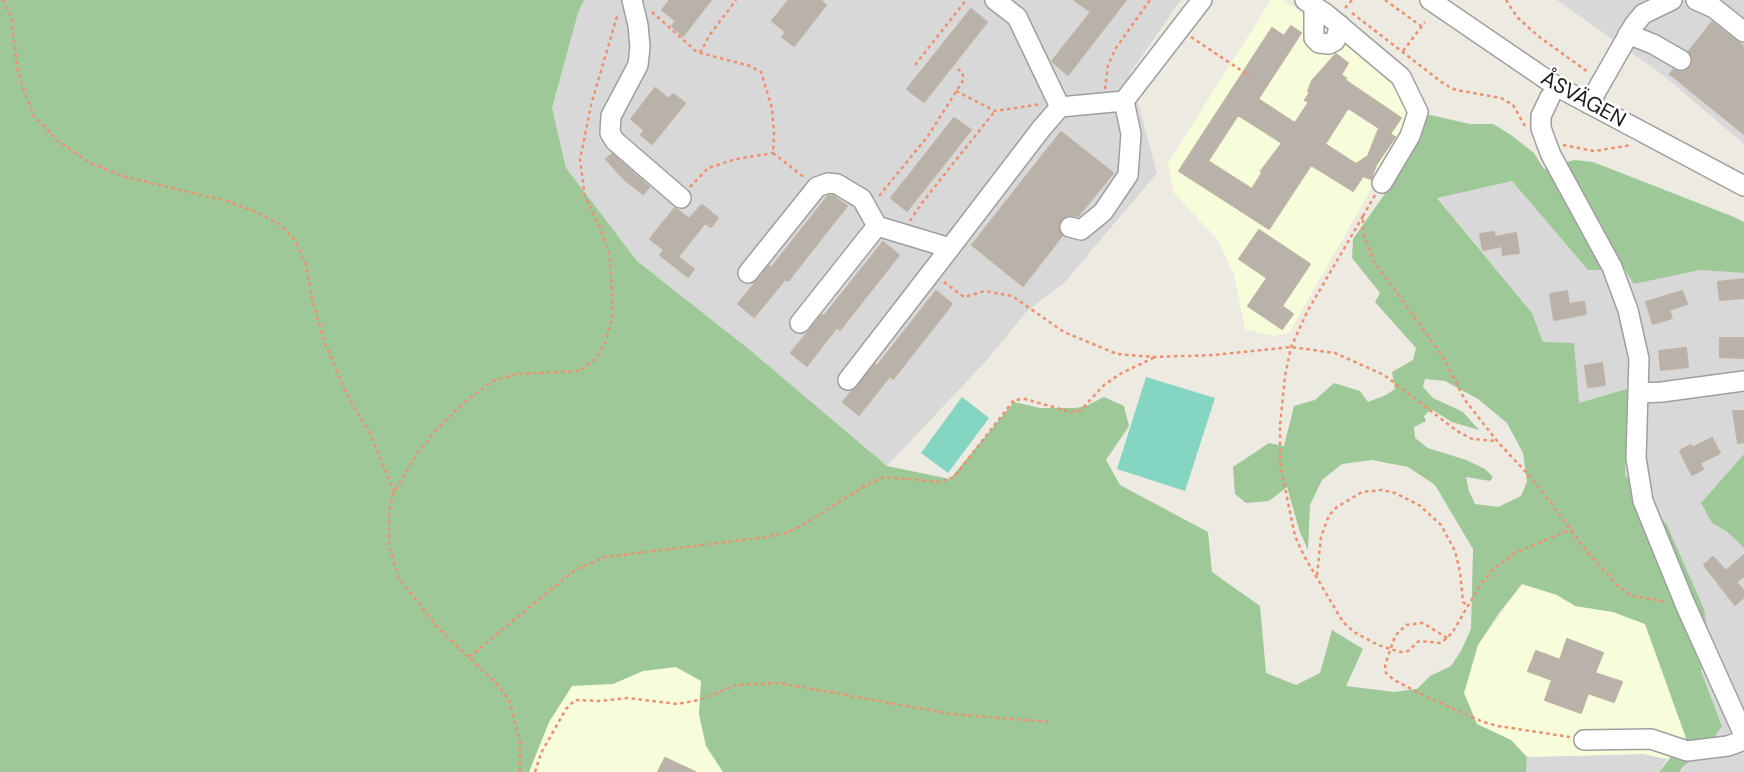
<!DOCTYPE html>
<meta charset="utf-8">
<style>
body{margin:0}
canvas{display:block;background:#eceae1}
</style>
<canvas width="1744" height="772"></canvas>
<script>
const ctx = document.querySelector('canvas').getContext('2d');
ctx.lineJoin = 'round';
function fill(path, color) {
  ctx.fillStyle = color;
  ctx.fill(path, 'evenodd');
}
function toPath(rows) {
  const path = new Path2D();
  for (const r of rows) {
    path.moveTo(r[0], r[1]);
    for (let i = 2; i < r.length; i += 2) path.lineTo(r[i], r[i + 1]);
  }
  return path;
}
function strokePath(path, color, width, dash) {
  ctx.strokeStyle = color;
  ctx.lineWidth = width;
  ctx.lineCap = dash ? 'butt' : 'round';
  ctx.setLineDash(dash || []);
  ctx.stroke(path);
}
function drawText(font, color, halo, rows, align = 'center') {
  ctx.font = font + ' "DM Sans",sans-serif';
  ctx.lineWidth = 5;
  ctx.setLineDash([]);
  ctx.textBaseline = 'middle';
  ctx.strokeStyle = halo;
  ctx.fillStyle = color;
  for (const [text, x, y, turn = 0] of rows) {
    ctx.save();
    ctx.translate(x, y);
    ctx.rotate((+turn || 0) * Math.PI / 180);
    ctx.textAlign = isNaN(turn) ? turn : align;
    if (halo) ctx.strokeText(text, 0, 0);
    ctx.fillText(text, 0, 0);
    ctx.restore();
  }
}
const residential = toPath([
 [584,0,1181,0,1130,73,1157,173,1064,283,1027,311,987,360,887,466,750,350,637,261,566,168,552,108,578,13],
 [1557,0,1744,0,1744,144,1663,75],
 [1512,181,1588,270,1625,270,1634,284,1700,270,1744,273,1744,454,1701,503,1712,523,1726,531,1744,548,1744,772,1680,772,1722,725,1701,671,1709,641,1704,609,1667,525,1625,475,1628,410,1627,390,1579,404,1543,342,1532,313,1437,197],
 [1643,754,1667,759,1659,772,1526,772,1527,757]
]);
const education = toPath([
 [1271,0,1283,0,1353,47,1378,68,1405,102,1410,121,1289,333,1273,336,1245,329,1234,275,1218,240,1174,193,1168,163],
 [1522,584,1557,595,1575,606,1613,612,1645,624,1686,738,1667,759,1643,754,1527,757,1511,740,1477,724,1464,693,1473,660,1478,645],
 [676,667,701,681,699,714,706,746,723,772,529,772,549,722,572,685,613,684,643,671]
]);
const forest = toPath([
 [0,0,584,0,578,13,552,108,566,168,637,261,750,350,887,466,950,479,1014,402,1040,408,1075,408,1086,406,1104,397,1124,406,1129,426,1106,460,1120,485,1208,532,1212,572,1260,606,1266,673,1296,685,1320,673,1332,630,1363,649,1346,686,1394,692,1417,689,1430,676,1451,666,1461,651,1471,629,1473,549,1435,485,1408,467,1372,460,1342,464,1322,480,1310,505,1308,550,1300,532,1287,487,1269,501,1246,503,1235,494,1233,467,1269,443,1284,446,1294,406,1315,400,1334,383,1360,391,1368,402,1386,395,1395,389,1392,372,1413,360,1416,348,1375,302,1380,293,1352,258,1353,239,1403,168,1420,134,1426,114,1470,124,1493,124,1511,135,1534,153,1544,169,1574,160,1593,162,1734,217,1744,222,1744,273,1700,270,1634,284,1625,270,1588,270,1512,181,1437,198,1532,313,1543,342,1574,343,1579,403,1627,389,1628,410,1625,475,1667,525,1704,609,1709,641,1701,671,1722,726,1713,739,1681,769,1680,772,1659,772,1686,738,1645,624,1613,612,1575,606,1557,595,1522,584,1499,613,1478,645,1464,693,1477,724,1511,740,1527,757,1526,772,723,772,706,746,699,714,701,681,676,667,643,671,613,684,572,686,549,722,529,772,0,772],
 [1425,379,1445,381,1478,399,1507,423,1523,453,1527,482,1521,496,1498,507,1475,504,1469,491,1466,477,1490,481,1493,477,1485,469,1466,460,1428,448,1415,438,1414,427,1426,421,1424,416,1431,409,1452,422,1479,430,1463,412,1433,398,1423,387],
 [1744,454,1744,548,1726,531,1712,523,1701,503]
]);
const pitch = toPath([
 [1146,377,1215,398,1185,491,1117,469],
 [962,397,989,418,948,473,921,453]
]);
const building = toPath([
 [670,0,711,0,683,36,672,26,676,21,662,10,670,0],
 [789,0,820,0,826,5,794,46,782,37,786,32,772,21,789,0],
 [1074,0,1126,0,1068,75,1052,61,1091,12,1074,0],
 [971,9,987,22,924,102,907,89,971,9],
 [1712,22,1744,47,1744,134,1670,74,1673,70,1682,72,1691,67,1693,59,1689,51,1712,22],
 [1291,26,1301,33,1258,99,1295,123,1309,102,1305,100,1310,92,1308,91,1312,81,1336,54,1348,63,1341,75,1346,78,1345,80,1401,118,1390,134,1395,137,1376,165,1371,179,1363,176,1353,191,1311,165,1269,229,1179,171,1272,28,1284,36,1291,26],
 [1348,108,1379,128,1368,156,1356,164,1325,144,1348,108],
 [1238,115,1282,143,1261,171,1262,173,1252,189,1208,161,1238,115],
 [655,88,669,99,673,94,685,103,652,144,641,135,644,130,631,119,655,88],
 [954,118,971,130,907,211,891,198,954,118],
 [1061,132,1113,173,1078,216,1068,215,1061,219,1058,229,1062,236,1023,286,972,245,1061,132],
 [612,154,649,187,643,194,624,179,606,159,612,154],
 [828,196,833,196,847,206,788,281,785,279,754,317,738,304,769,266,771,268,828,196],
 [702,205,718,218,711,227,705,223,678,257,694,269,688,277,660,255,664,250,650,239,675,208,689,219,702,205],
 [1259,230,1310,264,1282,306,1293,314,1282,329,1248,306,1267,278,1239,259,1259,230],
 [1494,232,1495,237,1516,233,1519,253,1503,255,1502,246,1483,250,1480,234,1494,232],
 [883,242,899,255,840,330,837,327,807,366,791,353,822,315,824,316,883,242],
 [1744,279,1744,298,1720,300,1718,282,1744,279],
 [936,291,952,304,893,379,890,376,859,415,843,402,875,364,877,366,936,291],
 [1567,291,1569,304,1584,302,1586,314,1554,320,1550,294,1567,291],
 [1682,291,1687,304,1669,310,1672,318,1653,324,1646,302,1682,291],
 [1720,338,1744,338,1744,358,1720,357,1720,338],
 [1686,348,1688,367,1661,370,1659,351,1686,348],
 [1602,363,1605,385,1588,387,1585,366,1602,363],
 [1733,411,1744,411,1744,442,1738,443,1733,411],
 [1712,438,1720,453,1700,463,1703,469,1692,475,1680,451,1691,445,1692,448,1712,438],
 [1744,555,1744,576,1736,582,1744,591,1744,597,1735,605,1704,565,1713,557,1726,571,1744,555],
 [1567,639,1603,653,1595,673,1622,682,1614,702,1588,693,1581,713,1545,700,1552,680,1528,671,1536,651,1560,660,1567,639],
 [665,758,695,772,658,772,665,758]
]);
const path = toPath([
 [3,0,11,16,18,73,33,115,58,141,90,163,126,177,227,201,259,213,279,224,294,239,306,265,312,298,324,341,349,399,370,433,394,492],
 [1385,0,1421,26],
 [1506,0,1517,17,1538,36,1588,72],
 [1345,8,1352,0],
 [652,12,697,52,750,66,761,72,772,108,774,134,773,153,805,178],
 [1352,13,1444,84,1456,90,1501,98,1513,105,1525,126],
 [1191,37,1251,77],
 [1403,51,1425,22],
 [700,53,709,36,736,0],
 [915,65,966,0],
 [1105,89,1108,65,1116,48,1150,0],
 [956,91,995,111,1042,104],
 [1563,145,1594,151,1632,145],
 [690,187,708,168,736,159,773,153],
 [1375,195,1363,216,1363,233,1374,261,1443,357,1465,400,1497,441,1535,482,1588,553,1618,586,1632,596,1668,602],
 [879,196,928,136,964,79,962,72,956,68],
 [1363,216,1307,312,1291,347,1285,376,1280,425,1280,464,1295,536,1304,556,1343,622,1354,632,1378,645,1400,652,1408,651,1419,641,1441,643,1452,633,1479,587,1492,570,1515,553,1571,529],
 [910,221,921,204,995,111],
 [944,282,964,297,985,291,1012,296,1064,332,1117,354,1155,357,1214,355,1291,347,1335,353,1384,375,1457,431,1472,439,1497,441],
 [1317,575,1321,537,1329,515,1337,507,1362,492,1382,490,1395,493,1419,505,1441,525,1455,551,1460,572,1463,602,1468,606],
 [1447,638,1423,623,1406,625,1395,636,1385,665,1386,673,1394,680,1425,696,1483,722,1498,726,1570,737],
 [469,657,575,570,605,557,767,537,789,532,806,523,871,482,885,477,940,482,954,477,1014,400,1025,399,1071,412,1081,410,1104,385,1120,374,1155,357],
 [520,772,520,742,509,700,495,682,438,628,399,578,389,546,389,510,394,492,413,460,433,433,467,400,493,381,517,374,580,371,597,358,605,343,613,315,610,257,599,225,585,197,580,160,591,105,618,13],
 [535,772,541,753,566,709,575,700,599,701,628,698,677,704,699,700,737,685,779,683,951,714,1049,722]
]);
const minor = toPath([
 [632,0,638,25,640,47,638,65,611,116,610,133,615,141,681,198],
 [995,0,1017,17,1060,107],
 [1305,0,1326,14,1401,77,1418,112,1410,136,1382,183],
 [1430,0,1556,86,1744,186],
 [1696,0,1714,8,1744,32],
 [1314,6,1314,38,1319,43,1329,44,1335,41,1340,25],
 [1628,34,1653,44,1681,60],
 [1550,97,1541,116,1541,128,1546,142,1551,155,1612,267,1628,310,1639,359,1636,458,1643,501,1685,604,1744,735],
 [1589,104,1634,25,1643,14,1672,0],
 [1070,227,1081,230,1103,212,1128,175,1131,134,1124,101],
 [748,273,817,187,828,183,837,184,862,199,877,226,950,248,1041,129,1060,107,1124,101,1202,0],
 [800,323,877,226],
 [848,380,950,248],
 [1639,393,1662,392,1744,381],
 [1584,740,1651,739,1687,751,1728,746,1744,740]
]);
const streetNames = [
 ["ÅSVÄGEN",1583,100,29]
];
fill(residential, '#d9d8d8');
fill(education, '#f7fcda');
fill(forest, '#9fc899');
fill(pitch, '#84d6c3');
fill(building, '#b8b2ab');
strokePath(building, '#bcb3a5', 2);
strokePath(minor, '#9f9f9f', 22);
strokePath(path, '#ee9070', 2.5, [3.5, 3.5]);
strokePath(minor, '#fff', 19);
drawText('21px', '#1b1b1b', '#fff', streetNames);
</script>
